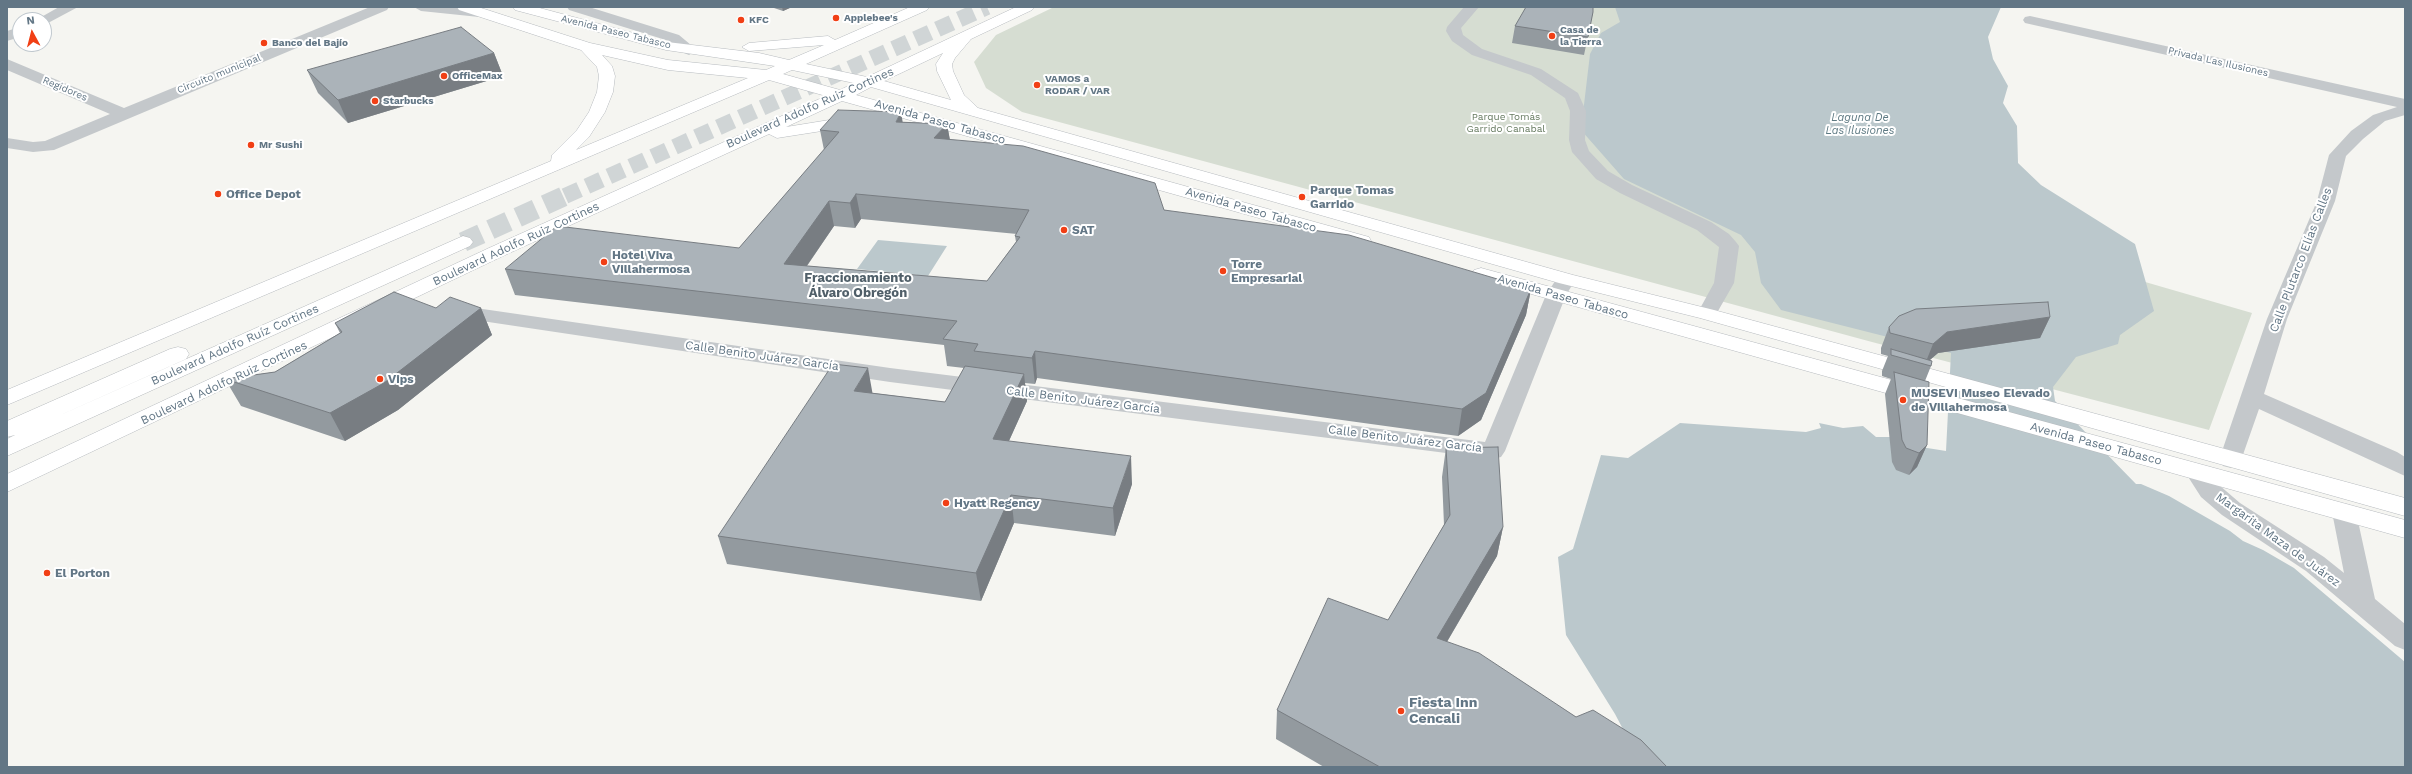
<!DOCTYPE html>
<meta charset="utf-8">
<style>
body{margin:0}
#map{position:relative;width:2412px;height:774px;overflow:hidden;background:#f5f5f1;font-family:"Work Sans",sans-serif}
canvas{display:block}
.frame{position:absolute;inset:0;border:8px solid #627685;pointer-events:none}
.north{position:absolute;left:12px;top:12px;width:40px;height:40px;box-sizing:border-box;background:#fff;border:1px solid #c0c8ce;border-radius:50%;rotate:353deg;font-size:11px;font-weight:700;line-height:16px;text-align:center;color:#627685}
.north::after{content:'';display:block;margin:auto;width:14px;height:18px;background:#f13f15;clip-path:polygon(50% 0,100% 100%,50% 72%,0 100%)}
</style>
<div id="map">
<canvas width="2412" height="774"></canvas>
<div class="frame"></div>
<div class="north">N</div>
</div>
<script>
const ctx = document.querySelector('canvas').getContext('2d');
ctx.lineJoin = 'round';
function fill(path, color) {
  ctx.fillStyle = color;
  ctx.fill(path, 'evenodd');
}
function toPath(rows) {
  const path = new Path2D();
  for (const r of rows) {
    path.moveTo(r[0], r[1]);
    for (let i = 2; i < r.length; i += 2) path.lineTo(r[i], r[i + 1]);
  }
  return path;
}
function strokePath(path, color, width, dash) {
  ctx.strokeStyle = color;
  ctx.lineWidth = width;
  ctx.lineCap = dash ? 'butt' : 'round';
  ctx.setLineDash(dash || []);
  ctx.stroke(path);
}
function drawText(font, color, halo, rows, align = 'center') {
  ctx.font = font + ' "Work Sans",sans-serif';
  ctx.lineWidth = 4;
  ctx.setLineDash([]);
  ctx.textBaseline = 'middle';
  ctx.strokeStyle = halo;
  ctx.fillStyle = color;
  for (const [text, x, y, turn = 0] of rows) {
    ctx.save();
    ctx.translate(x, y);
    ctx.rotate((+turn || 0) * Math.PI / 180);
    ctx.textAlign = isNaN(turn) ? turn : align;
    if (halo) ctx.strokeText(text, 0, 0);
    ctx.fillText(text, 0, 0);
    ctx.restore();
  }
}
const green = toPath([
 [1054,7,1657,7,2128,277,2252,313,2209,430,1872,342,1022,112,986,88,974,62,996,35]
]);
const water = toPath([
 [1615,7,2001,7,1988,37,1993,59,2008,86,2003,103,2017,126,2018,163,2041,185,2135,244,2154,311,2120,335,2118,344,2076,357,2053,387,2055,401,2136,484,2141,484,2169,496,2230,531,2243,541,2263,550,2294,568,2405,662,2405,767,1643,767,1615,714,1566,635,1558,557,1573,549,1601,455,1628,458,1680,423,1806,432,1821,428,1819,423,1843,428,1863,426,1876,437,1894,437,1921,447,1946,451,1951,353,1781,310,1761,283,1755,252,1741,235,1624,179,1581,130,1590,54,1601,33,1620,22],
 [878,240,947,246,928,276,857,269]
]);
const highwayTunnelFar1 = toPath([
 [565,196,987,7]
]);
const highwayTunnel = toPath([
 [463,242,567,195]
]);
const minor = toPath([
 [59,7,78,7,48,23,44,24,44,20,36,20,59,7],
 [370,7,389,7,387,10,54,150,33,152,7,148,7,138,33,142,45,141,110,114,7,70,7,59,124,108,370,7],
 [414,7,462,7,489,10,496,14,489,18,421,11,414,7],
 [567,7,589,7,679,35,697,50,689,55,684,53,669,41,569,10,567,7],
 [1464,7,1479,7,1461,28,1463,35,1482,49,1541,69,1578,93,1586,111,1585,140,1589,151,1608,171,1632,185,1711,222,1729,234,1736,242,1739,246,1734,283,1714,318,1707,320,1700,318,1697,314,1714,283,1719,247,1697,230,1620,193,1596,179,1572,152,1569,140,1570,111,1565,98,1531,75,1472,55,1452,41,1446,31,1447,27,1464,7],
 [2030,16,2405,99,2405,115,2385,121,2363,139,2346,156,2335,201,2287,319,2264,394,2397,452,2405,457,2405,476,2259,409,2239,466,2231,468,2223,466,2219,460,2267,319,2317,201,2329,155,2351,131,2373,115,2397,107,2025,23,2023,20,2025,17,2030,16],
 [20,27,20,37,7,41,7,31,20,27],
 [1566,273,1573,275,1576,279,1566,295,1505,451,1501,457,1493,459,890,382,455,317,448,315,445,311,448,307,455,305,890,368,1485,442,1546,295,1559,275,1566,273],
 [2197,464,2205,466,2219,485,2240,503,2324,557,2344,573,2332,512,2335,506,2344,503,2353,506,2356,512,2375,599,2405,624,2405,650,2395,646,2306,571,2222,515,2201,497,2185,472,2189,466,2197,464]
]);
const major = toPath([
 [457,7,478,7,590,43,668,60,766,70,775,66,666,50,515,10,513,7,536,7,667,42,759,53,789,60,824,45,749,51,742,47,749,43,828,36,835,40,910,7,929,7,927,10,806,64,867,77,1016,7,1034,7,1032,10,971,39,955,58,952,64,953,71,964,95,978,108,1573,275,1714,310,2405,498,2405,516,1700,318,1559,283,871,87,856,95,1369,237,1371,241,1369,245,1355,245,842,101,786,127,854,116,860,117,862,121,860,125,777,138,769,134,503,256,7,492,7,474,489,248,826,96,769,80,7,405,7,390,551,161,552,155,577,130,589,112,597,92,599,76,597,67,581,50,459,10,457,7],
 [943,53,936,64,937,71,951,100,884,81,943,53],
 [602,55,668,70,748,78,576,150,589,137,605,112,613,92,615,76,612,66,602,55],
 [792,70,854,83,840,90,783,74,792,70],
 [1481,268,2405,520,2405,538,1474,278,1471,274,1474,270,1481,268]
]);
const highway = toPath([
 [463,236,470,238,473,242,470,246,7,456,7,439,15,435,7,437,7,421,170,349,178,347,186,349,189,354,186,359,38,425,463,236]
]);
const wall = toPath([
 [771,7,792,7,783,11],
 [1593,12,1584,55,1512,43,1515,26],
 [494,53,503,76,348,123,318,93,307,70],
 [903,122,947,124,950,140,1164,210,1531,289,1526,315,1481,420,1458,436,1037,378,1035,384,1025,383,1027,401,1009,441,1132,484,1115,536,1014,523,981,601,727,564,718,536,873,393,945,402,964,368,947,366,944,345,515,295,505,269,739,248,824,150,820,130],
 [861,219,1017,234,1015,236,1016,242,987,281,807,266,834,226,855,228],
 [481,308,492,335,398,410,345,441,241,406,225,379,275,372,340,333,335,323],
 [2050,317,2040,338,1938,353,1930,360,1931,366,1925,381,1927,445,1917,467,1909,475,1896,470,1892,462,1885,394,1891,379,1882,376,1882,371,1888,356,1881,354,1881,348,1889,327],
 [1446,448,1503,527,1497,556,1447,642,1576,717,1667,767,1324,767,1276,739,1277,710,1388,620,1444,525,1442,477]
]);
const shadedWall = toPath([
 [782,7,792,7,783,11],
 [494,53,503,76,348,123,338,100],
 [901,112,905,136,896,122],
 [947,124,951,147,934,138],
 [856,194,861,219,855,228,850,203],
 [829,201,834,226,790,290,784,264],
 [1531,289,1526,315,1481,420,1458,436,1462,409],
 [481,308,492,335,398,410,345,441,330,413],
 [2050,317,2040,338,1938,353,1925,364,1933,344,1947,332],
 [1035,351,1037,378,1035,384,1032,358],
 [868,368,873,396,854,391],
 [1024,374,1027,401,997,467,993,439],
 [1927,445,1917,467,1909,475,1919,453],
 [1131,456,1132,484,1115,536,1113,508],
 [1011,495,1014,523,981,601,976,573],
 [1503,527,1497,556,1432,667,1437,638]
]);
const building = toPath([
 [1526,7,1593,7,1593,12,1588,37,1515,26,1526,7],
 [461,27,494,53,338,100,307,70,461,27],
 [838,110,901,112,896,122,947,124,934,138,1023,146,1155,183,1164,210,1349,235,1531,289,1486,393,1462,409,1035,351,1032,358,974,351,978,344,943,339,957,321,505,269,557,226,739,248,839,132,820,130,838,110],
 [856,194,1029,210,1015,236,1020,237,987,281,784,264,829,201,850,203,856,194],
 [394,292,436,308,450,297,481,308,384,383,330,413,225,379,275,372,342,332,335,323,394,292],
 [2048,302,2050,317,1947,332,1933,344,1890,333,1889,327,1899,316,1916,309,2048,302],
 [1891,349,1932,361,1931,366,1891,355,1891,349],
 [833,364,868,368,854,391,945,402,965,366,1024,374,993,439,1131,456,1113,508,1011,495,976,573,718,536,833,364],
 [1894,372,1929,382,1927,445,1919,453,1906,448,1902,440,1894,372],
 [1498,447,1503,527,1437,638,1479,653,1576,717,1593,710,1641,740,1667,767,1380,767,1277,710,1328,598,1388,620,1450,515,1446,448,1498,447]
]);
const markers = [
 [836,18,4,"#f13f15"],
 [741,20,4,"#f13f15"],
 [1552,36,4,"#f13f15"],
 [264,43,4,"#f13f15"],
 [444,76,4,"#f13f15"],
 [1037,85,4,"#f13f15"],
 [375,101,4,"#f13f15"],
 [251,145,4,"#f13f15"],
 [218,194,4,"#f13f15"],
 [1302,197,4,"#f13f15"],
 [1064,230,4,"#f13f15"],
 [604,262,4,"#f13f15"],
 [1223,271,4,"#f13f15"],
 [380,379,4,"#f13f15"],
 [1903,400,4,"#f13f15"],
 [946,503,4,"#f13f15"],
 [47,573,4,"#f13f15"],
 [1401,711,4,"#f13f15"]
];
const farPoinames = [
 ["Applebee's",844,18],
 ["KFC",749,20],
 ["Casa de",1560,30],
 ["la Tierra",1560,42],
 ["Banco del Bajío",272,43],
 ["OfficeMax",452,76],
 ["VAMOS a",1045,79],
 ["RODAR / VAR",1045,91],
 ["Starbucks",383,101],
 ["Mr Sushi",259,145]
];
const farStreetnames = [
 ["Avenida Paseo Tabasco",616,32,14],
 ["Privada Las Ilusiones",2218,62,13],
 ["Circuíto municipal",219,74,-22],
 ["Regidores",65,89,23]
];
const farParknames = [
 ["Parque Tomás",1506,117],
 ["Garrido Canabal",1506,129]
];
const farWaternames = [
 ["Laguna De",1860,118],
 ["Las Ilusiones",1860,131]
];
const streetNames = [
 ["Boulevard Adolfo Ruiz Cortines",810,108,-24],
 ["Avenida Paseo Tabasco",940,122,16],
 ["Avenida Paseo Tabasco",1251,210,16],
 ["Boulevard Adolfo Ruiz Cortines",516,244,-25],
 ["Calle Plutarco Elías Calles",2301,260,-69],
 ["Avenida Paseo Tabasco",1563,297,16],
 ["Boulevard Adolfo Ruíz Cortines",235,345,-24],
 ["Calle Benito Juárez García",762,356,8],
 ["Boulevard Adolfo Ruiz Cortines",224,383,-25],
 ["Calle Benito Juárez García",1083,400,7],
 ["Calle Benito Juárez García",1405,439,7],
 ["Avenida Paseo Tabasco",2096,444,15],
 ["Margarita Maza de Juárez",2278,540,36]
];
const poiNames = [
 ["Parque Tomas",1310,190],
 ["Garrido",1310,204],
 ["Office Depot",226,194],
 ["SAT",1072,230],
 ["Hotel Viva",612,255],
 ["Villahermosa",612,269],
 ["Torre",1231,264],
 ["Empresarial",1231,278],
 ["Vips",388,379],
 ["MUSEVI Museo Elevado",1911,393],
 ["de Villahermosa",1911,407],
 ["Hyatt Regency",954,503],
 ["El Porton",55,573]
];
const neighbourhoodNames = [
 ["Fraccionamiento",858,278],
 ["Álvaro Obregón",858,293]
];
const nearPoinames = [
 ["Fiesta Inn",1409,703],
 ["Cencali",1409,719]
];
fill(green, '#d6ddd2');
fill(water, '#bbc8cc');
strokePath(highwayTunnelFar1, '#d0d5d6', 16, [16, 8]);
strokePath(highwayTunnel, '#d0d5d6', 20, [20, 10]);
strokePath(major, '#b7bbbf', 1);
strokePath(highway, '#b6babd', 1);
fill(minor, '#c4c8cb');
fill(major, '#fff');
fill(highway, '#fff');
fill(wall, '#939a9f');
fill(shadedWall, '#787d82');
fill(building, '#abb3b9');
strokePath(building, '#787d82', 1);
for (const [x, y, r, color] of markers) {
  const dot = new Path2D();
  dot.arc(x, y, r, 0, 2 * Math.PI);
  ctx.fillStyle = color;
  ctx.fill(dot);
  strokePath(dot, '#fff', 1.5);
}
drawText('bold 10px', '#627685', '#fff', farPoinames, 'left');
drawText('10px', '#627685', '#fff', farStreetnames);
drawText('10px', '#677b61', '#fff', farParknames);
drawText('italic 11px', '#5d7982', '#fff', farWaternames);
drawText('12px', '#627685', '#fff', streetNames);
drawText('bold 12px', '#627685', '#fff', poiNames, 'left');
drawText('bold 13px', '#505f69', '#fff', neighbourhoodNames);
drawText('bold 14px', '#627685', '#fff', nearPoinames, 'left');
</script>
